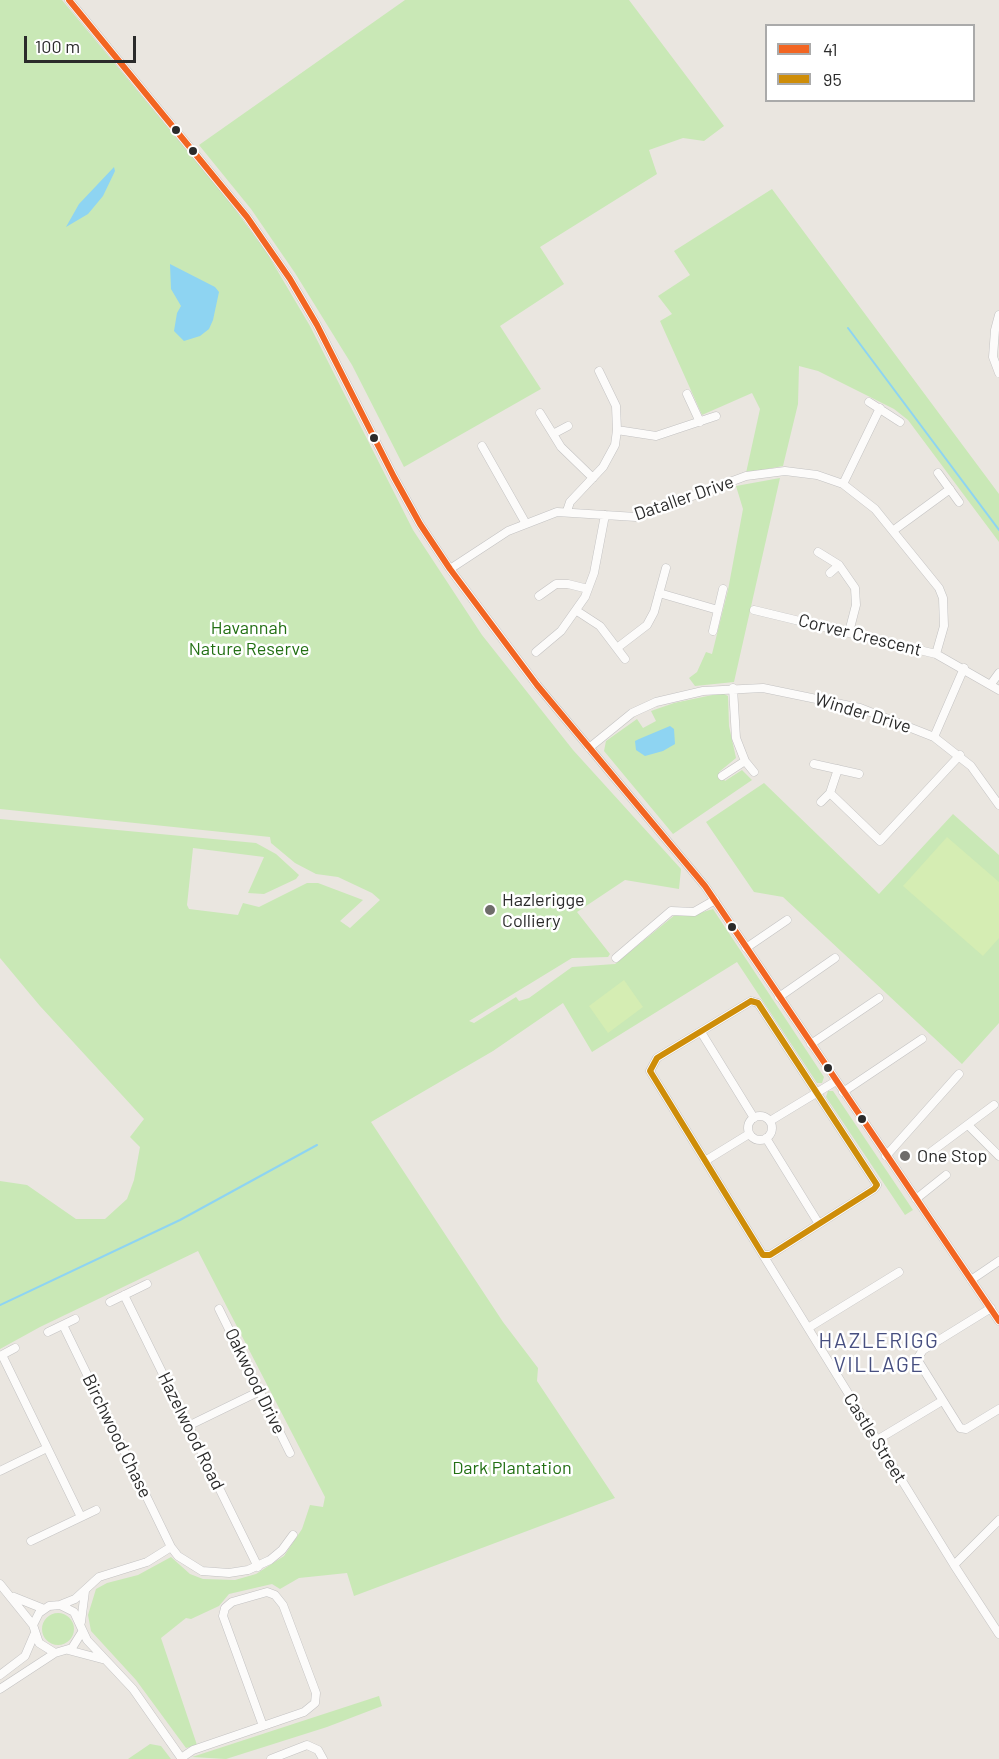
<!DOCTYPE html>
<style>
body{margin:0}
#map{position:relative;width:999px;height:1759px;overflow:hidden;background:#eae6e0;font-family:Barlow,sans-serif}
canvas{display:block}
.legend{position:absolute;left:765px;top:24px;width:210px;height:78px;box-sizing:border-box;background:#fff;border:2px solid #aaa;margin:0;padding:8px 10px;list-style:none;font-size:18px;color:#2b2b2b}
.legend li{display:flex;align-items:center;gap:12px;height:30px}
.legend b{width:30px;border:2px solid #aaa}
.scale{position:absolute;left:24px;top:36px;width:112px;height:27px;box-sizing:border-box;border:3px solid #2b2b2b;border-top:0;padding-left:8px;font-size:18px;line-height:21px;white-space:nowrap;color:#2b2b2b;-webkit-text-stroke:4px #fff;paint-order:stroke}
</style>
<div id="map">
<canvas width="999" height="1759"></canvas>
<ul class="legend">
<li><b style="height:8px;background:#f26522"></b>41</li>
<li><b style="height:8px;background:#ce8d09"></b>95</li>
</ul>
<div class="scale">100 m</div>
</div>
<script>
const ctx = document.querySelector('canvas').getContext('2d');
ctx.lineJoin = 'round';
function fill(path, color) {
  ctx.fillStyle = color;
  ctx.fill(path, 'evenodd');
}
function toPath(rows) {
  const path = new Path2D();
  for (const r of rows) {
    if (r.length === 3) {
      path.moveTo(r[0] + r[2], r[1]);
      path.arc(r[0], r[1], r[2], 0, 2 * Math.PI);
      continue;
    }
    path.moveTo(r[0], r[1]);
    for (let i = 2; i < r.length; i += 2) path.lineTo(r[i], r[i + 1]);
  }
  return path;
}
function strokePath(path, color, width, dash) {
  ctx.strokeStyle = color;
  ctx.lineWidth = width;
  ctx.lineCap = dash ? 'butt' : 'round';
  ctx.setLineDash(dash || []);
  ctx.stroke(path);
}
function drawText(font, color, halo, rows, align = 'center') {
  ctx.font = font + ' Barlow,sans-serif';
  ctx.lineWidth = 5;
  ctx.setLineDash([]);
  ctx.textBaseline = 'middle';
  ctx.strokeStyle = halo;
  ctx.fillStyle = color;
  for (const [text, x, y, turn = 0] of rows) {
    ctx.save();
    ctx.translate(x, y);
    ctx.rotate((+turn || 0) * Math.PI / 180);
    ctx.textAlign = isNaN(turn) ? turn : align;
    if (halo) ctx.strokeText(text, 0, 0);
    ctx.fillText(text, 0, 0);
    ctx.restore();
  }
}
const green = toPath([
 [0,0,62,0,229,201,267,253,310,326,413,530,482,635,573,750,681,869,679,889,625,880,577,912,610,954,608,957,572,958,469,1021,474,1023,516,997,519,1001,529,998,572,967,615,964,676,914,693,915,713,909,824,1077,822,1083,817,1083,737,962,592,1052,563,1003,493,1051,371,1122,503,1322,538,1368,537,1381,615,1498,354,1596,347,1573,299,1578,280,1589,272,1584,229,1594,219,1606,191,1619,186,1618,161,1638,197,1745,186,1748,136,1680,91,1631,88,1615,96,1589,107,1583,138,1575,171,1557,190,1574,203,1579,235,1580,256,1574,284,1556,302,1529,310,1505,323,1507,325,1497,198,1251,40,1327,0,1349,0,1181,27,1185,76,1219,105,1219,127,1199,134,1180,140,1147,130,1137,144,1119,40,1006,0,958,0,819,256,843,276,854,299,875,296,879,264,894,248,893,264,857,193,848,187,905,189,909,238,915,243,903,259,907,307,883,318,883,363,900,340,921,350,928,380,900,372,893,338,877,316,874,295,863,271,843,270,837,0,809],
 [405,0,629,0,724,126,704,141,683,138,649,150,657,174,540,247,564,284,500,326,541,389,404,467,352,365,295,273,251,209,199,145],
 [772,189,999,494,999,542,908,420,894,409,818,371,799,366,798,404,783,466,746,473,760,409,752,393,702,415,660,321,672,314,658,296,690,275,674,251],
 [780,478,734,682,695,686,689,678,697,672,706,652,712,654,728,590,743,509,736,486],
 [722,693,728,696,729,726,736,758,719,772,725,781,742,770,752,780,673,834,604,751,606,741,637,719,643,728,656,721,651,711,674,703],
 [764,783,879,894,953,814,999,855,999,1023,962,1064,783,897,754,892,706,822],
 [828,1091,833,1091,913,1210,905,1215,826,1097],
 [58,1629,16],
 [379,1696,382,1706,327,1727,226,1759,192,1757],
 [150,1744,161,1746,171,1759,128,1759]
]);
const pitch = toPath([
 [947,837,999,882,999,938,983,956,903,886],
 [624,980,643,1007,608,1033,589,1006]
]);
const water = toPath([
 [114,167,115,171,103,196,88,214,66,227,79,204],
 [170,264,215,287,219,292,213,320,209,329,200,336,184,341,174,331,177,313,181,306,171,289],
 [670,726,674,729,675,744,663,751,645,756,636,750,635,741,639,739]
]);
const stream = toPath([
 [848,328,999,530],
 [0,1305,180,1220,317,1145]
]);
const minor = toPath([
 [69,0,247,217,290,279,317,325,394,477,420,524,450,569,537,685,705,886,999,1321],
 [999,315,995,330,993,357,999,373],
 [687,394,700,422],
 [869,402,900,422],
 [540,413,561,447,593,478],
 [617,430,656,436,716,416],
 [553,434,568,426],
 [482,446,525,522],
 [938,473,959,502],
 [843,484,880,408],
 [567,511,570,502,603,467,615,445,617,430,616,406,599,371],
 [894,530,950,489],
 [818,552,839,565,855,588,856,605,849,632],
 [450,569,508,531,557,512,636,517,746,476,785,471,817,475,843,484,875,509,939,588,943,598,944,626,936,654],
 [830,573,839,565],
 [659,593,718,610],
 [539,596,556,584,568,584,588,589],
 [754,610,936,654,999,690],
 [577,611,600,626,625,659],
 [713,631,723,589],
 [617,648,647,625,654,612,666,568],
 [536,652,561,631,585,597,594,573,605,515],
 [991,684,999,673],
 [733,688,736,738,745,761,754,772],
 [934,737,964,668],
 [589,748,632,713,656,702,703,691,763,688,860,708,934,737,971,766,999,805],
 [814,764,859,774],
 [722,776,745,761],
 [830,793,880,841,960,755],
 [821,802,830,793,838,769],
 [746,948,787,920],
 [616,958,671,911,694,912,715,900],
 [779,997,835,958],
 [751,1001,758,1003,877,1185,874,1189,770,1255,763,1255,650,1071,657,1058,751,1001],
 [701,1032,754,1118],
 [811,1044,879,998],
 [843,1092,922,1039],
 [760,1128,12],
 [770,1121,836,1081],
 [968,1125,999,1156],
 [766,1138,819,1224],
 [931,1152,994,1105],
 [886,1156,959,1074],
 [705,1161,749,1134],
 [916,1199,946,1175],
 [763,1255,954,1565,999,1520],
 [971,1280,999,1261],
 [124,1295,258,1567],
 [110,1302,147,1284],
 [991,1308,923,1350,917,1359,960,1428,966,1429,999,1409],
 [219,1309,290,1453],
 [63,1325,171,1547,178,1556,202,1571,229,1573,248,1570,270,1560,282,1550,293,1535],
 [808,1328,899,1272],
 [48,1332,75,1319],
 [2,1355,81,1517],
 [0,1356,15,1348],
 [188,1426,260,1391],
 [877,1440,942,1401],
 [0,1471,47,1448],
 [31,1541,96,1510],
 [954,1565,999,1634],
 [0,1584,33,1625],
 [14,1597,44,1609],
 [60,1605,75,1599,99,1577,147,1562,171,1547],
 [81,1622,85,1591],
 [82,1632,72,1648,55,1653,39,1643,33,1625,39,1613,49,1606,60,1605,74,1612,87,1640,133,1689,182,1759],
 [68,1650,102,1659],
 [0,1675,25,1656,34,1635],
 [0,1689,55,1653],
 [181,1758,193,1750,304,1712,315,1703,316,1693,283,1605,275,1595,267,1592,232,1602,225,1608,223,1616,263,1726],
 [271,1759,307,1745,318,1750,323,1759]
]);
const bus1 = toPath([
 [69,0,247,217,290,279,317,325,394,477,420,524,450,569,537,685,705,886,999,1321]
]);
const bus2 = toPath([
 [751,1001,758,1003,877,1185,874,1189,770,1255,763,1255,650,1071,657,1058,751,1001]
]);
const markers = [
 [176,130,5,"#2b2b2b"],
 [193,151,5,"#2b2b2b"],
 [374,438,5,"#2b2b2b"],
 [490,910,6,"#6e6c6a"],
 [732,927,5,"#2b2b2b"],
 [828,1068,5,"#2b2b2b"],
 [862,1119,5,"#2b2b2b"],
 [905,1156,6,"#6e6c6a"]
];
const streetNames = [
 ["Dataller Drive",684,498,-19],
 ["Corver Crescent",860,635,14],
 ["Winder Drive",863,713,17],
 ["Oakwood Drive",255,1381,64],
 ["Hazelwood Road",191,1431,64],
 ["Birchwood Chase",117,1436,64],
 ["Castle Street",875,1438,58]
];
const parkNames = [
 ["Havannah",249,628],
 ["Nature Reserve",249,649],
 ["Dark Plantation",512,1468]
];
const poiNames = [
 ["Hazlerigge",502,900],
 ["Colliery",502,921],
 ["One Stop",917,1156]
];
const quarterNames = [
 ["HAZLERIGG",879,1341],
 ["VILLAGE",879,1365]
];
fill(green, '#c9e8b6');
fill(pitch, '#d5edb3');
fill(water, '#8ed4f2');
strokePath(stream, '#8ed4f2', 2);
strokePath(minor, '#c3c2c2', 9);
strokePath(minor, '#fcfbfa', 8);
strokePath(bus1, '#f26522', 6);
strokePath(bus2, '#ce8d09', 6);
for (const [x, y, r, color] of markers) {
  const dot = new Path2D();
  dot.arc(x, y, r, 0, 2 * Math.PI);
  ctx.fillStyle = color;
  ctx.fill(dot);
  strokePath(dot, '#fff', 2);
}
drawText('18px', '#2b2b2b', '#fff', streetNames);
drawText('18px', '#237014', '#fff', parkNames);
drawText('18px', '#2b2b2b', '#fff', poiNames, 'left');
ctx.letterSpacing = '1.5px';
drawText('21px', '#474f80', '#fff', quarterNames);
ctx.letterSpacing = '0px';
</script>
